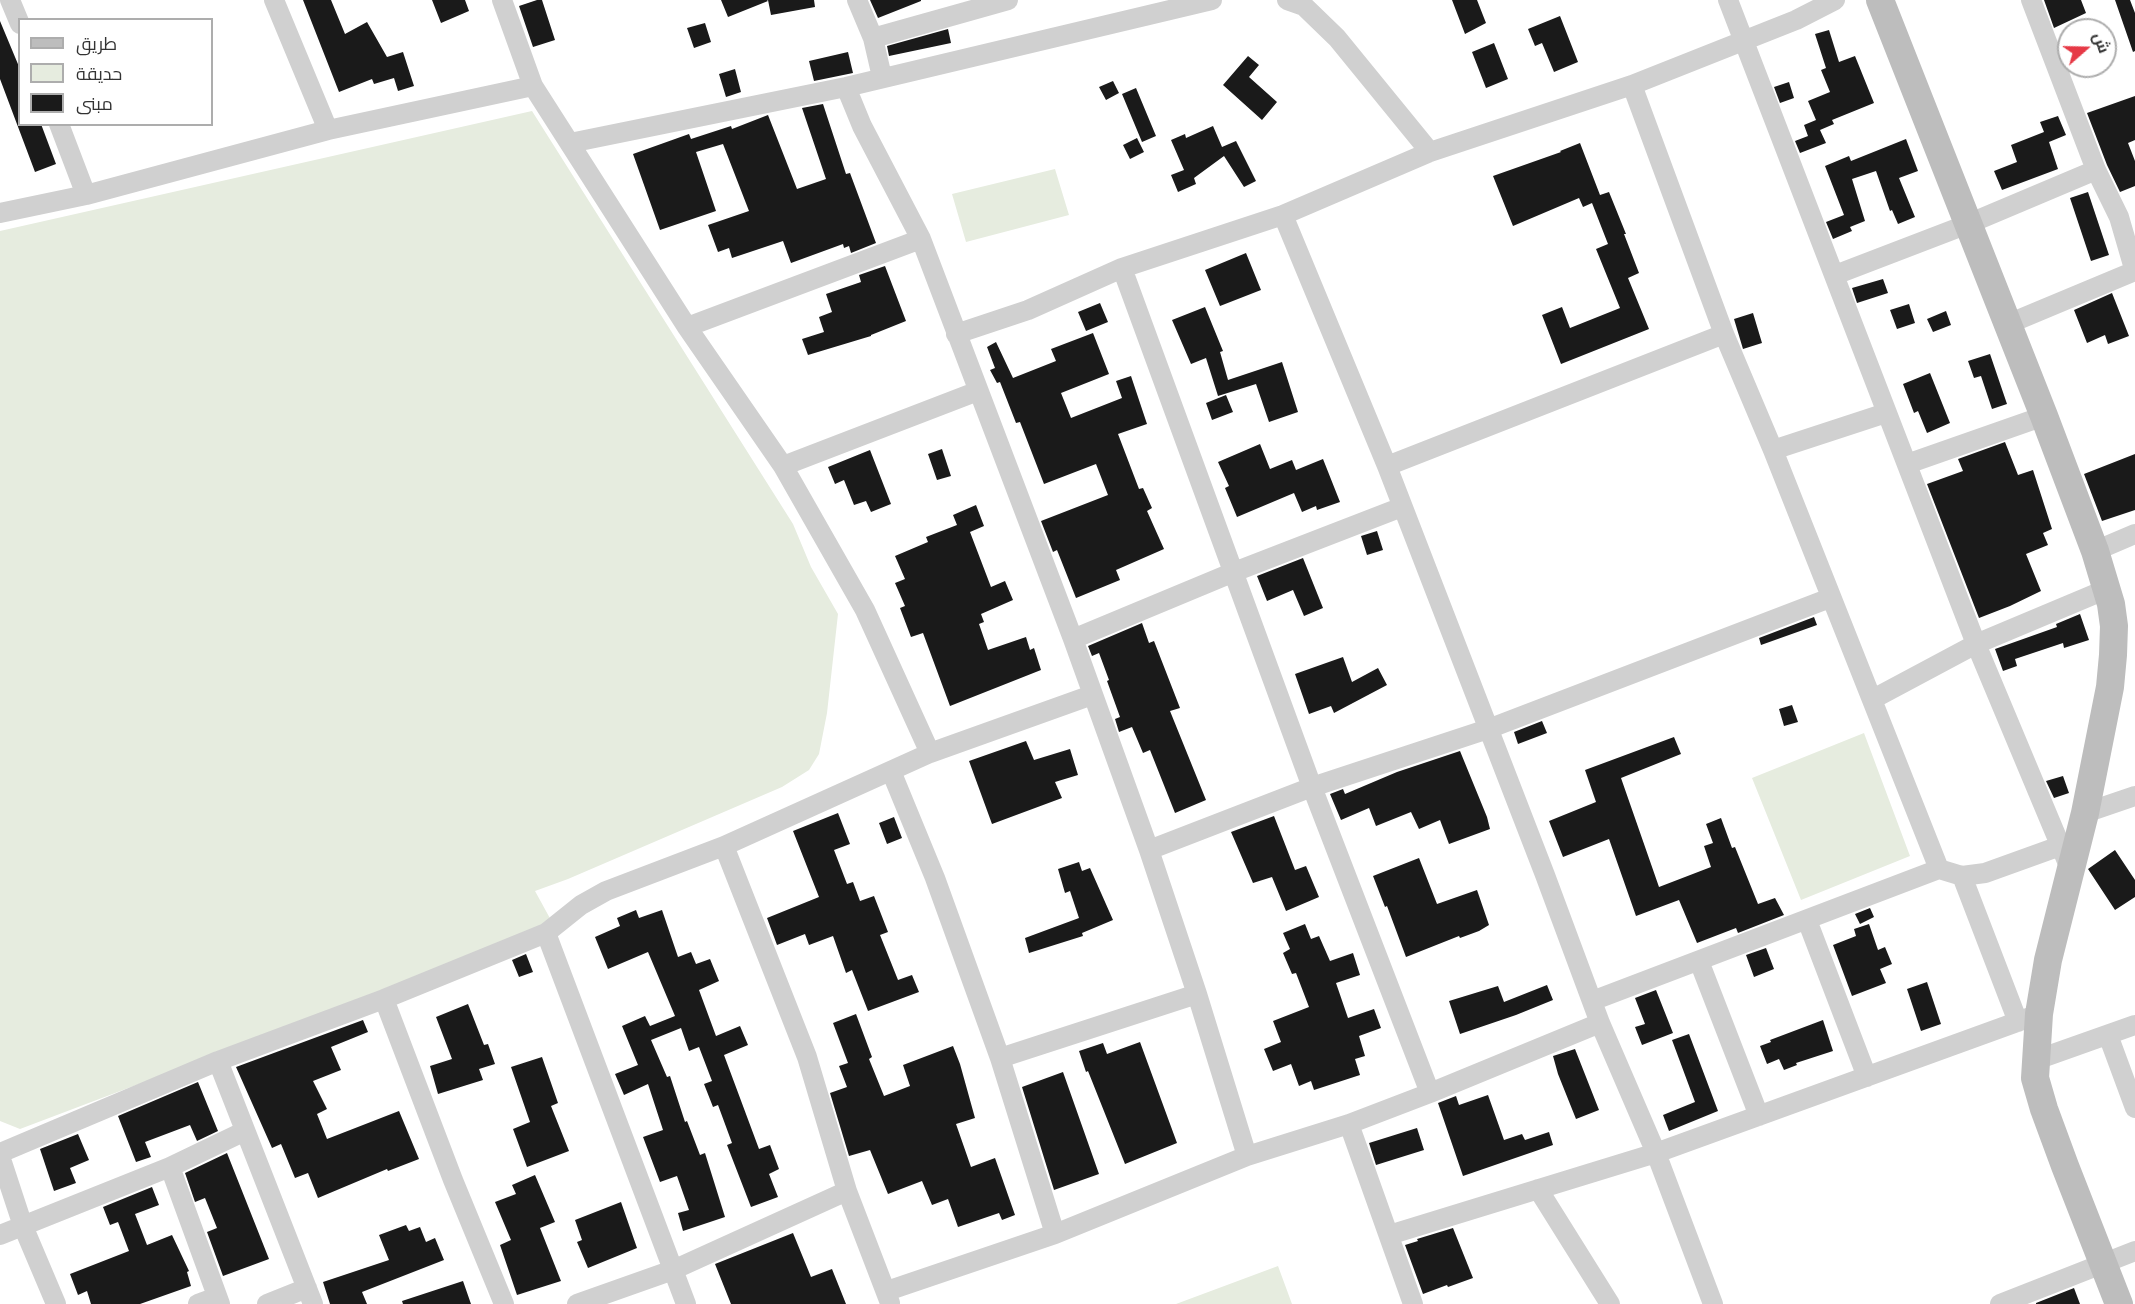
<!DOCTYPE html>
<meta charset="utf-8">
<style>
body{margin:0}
#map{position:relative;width:2135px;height:1304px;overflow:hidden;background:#fff;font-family:Mulish,Cairo,sans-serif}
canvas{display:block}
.legend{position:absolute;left:18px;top:18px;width:195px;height:108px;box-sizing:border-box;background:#fff;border:2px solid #adadad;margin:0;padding:8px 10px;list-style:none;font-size:18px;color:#333}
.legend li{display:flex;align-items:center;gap:12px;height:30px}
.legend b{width:30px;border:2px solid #adadad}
.north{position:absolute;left:2057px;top:18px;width:60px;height:60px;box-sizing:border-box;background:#fff;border:2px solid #adadad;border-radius:50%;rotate:70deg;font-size:16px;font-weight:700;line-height:24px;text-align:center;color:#333}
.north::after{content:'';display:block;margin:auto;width:21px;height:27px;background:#e63946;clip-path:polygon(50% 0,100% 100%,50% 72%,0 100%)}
</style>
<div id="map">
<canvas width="2135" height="1304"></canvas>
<ul class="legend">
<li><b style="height:8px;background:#bdbdbd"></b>طريق</li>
<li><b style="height:16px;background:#e6ecdf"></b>حديقة</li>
<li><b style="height:16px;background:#1a1a1a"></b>مبنى</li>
</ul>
<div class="north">ش</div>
</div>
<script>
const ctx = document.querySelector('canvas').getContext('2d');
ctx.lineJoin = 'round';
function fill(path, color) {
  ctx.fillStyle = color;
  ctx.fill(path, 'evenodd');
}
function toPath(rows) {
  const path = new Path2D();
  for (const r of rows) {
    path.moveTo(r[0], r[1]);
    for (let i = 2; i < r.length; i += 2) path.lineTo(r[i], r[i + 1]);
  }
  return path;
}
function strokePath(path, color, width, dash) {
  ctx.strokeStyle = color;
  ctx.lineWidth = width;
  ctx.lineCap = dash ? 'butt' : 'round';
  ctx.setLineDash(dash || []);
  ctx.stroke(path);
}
const green = toPath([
 [532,111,793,524,811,567,838,614,827,713,819,754,809,770,782,787,568,879,535,891,552,922,308,1020,20,1129,0,1121,0,231],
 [1055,169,1069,215,966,242,952,194],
 [1864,733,1910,856,1801,900,1752,778],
 [1278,1266,1292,1304,1176,1304]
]);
const building = toPath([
 [303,0,331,0,345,34,367,22,387,57,403,52,414,86,398,91,394,78,374,84,372,79,339,92],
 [432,0,465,0,469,11,441,23],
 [537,0,542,0,555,40,533,47,519,6],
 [721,0,767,0,768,1,728,17],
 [768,0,814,0,815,7,771,15],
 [870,0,921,0,921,1,878,18],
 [1452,0,1477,0,1486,23,1465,34],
 [2044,0,2081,0,2086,13,2054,28],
 [2115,0,2130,0,2135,13,2135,51,2133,52],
 [1560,16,1578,62,1554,72,1542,43,1535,46,1528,29],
 [0,21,20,69,20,124,41,124,56,164,35,172,0,79],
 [705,23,711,42,694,48,687,28],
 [948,29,951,43,889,56,887,46],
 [1829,30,1839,62,1855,56,1874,103,1832,120,1834,124,1820,130,1826,143,1800,153,1795,141,1808,136,1804,125,1816,120,1808,101,1830,92,1821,70,1826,68,1815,34],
 [1494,43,1508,79,1486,88,1472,52],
 [848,52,853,73,814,81,809,61],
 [1248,56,1259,65,1249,77,1277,102,1262,120,1223,85],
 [735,69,741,92,726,97,719,74],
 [1113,81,1119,93,1106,100,1099,87],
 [1789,82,1794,98,1780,103,1774,87],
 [1136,88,1156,136,1142,142,1122,94],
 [2135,96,2135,140,2128,143,2135,161,2135,186,2120,192,2107,165,2087,113],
 [823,104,846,174,850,173,876,243,851,253,849,246,844,248,843,244,791,263,783,241,732,258,729,248,718,252,708,225,749,211,723,144,696,152,716,211,660,230,633,154,689,134,691,139,731,126,732,129,768,115,797,189,826,179,802,108],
 [2058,116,2066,135,2049,142,2058,169,2002,190,1994,171,2017,162,2011,145,2044,132,2040,122],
 [1213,126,1222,147,1236,141,1256,181,1244,187,1224,156,1194,178,1196,184,1178,192,1171,175,1184,170,1171,140,1185,134,1186,138],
 [1137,138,1144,152,1130,159,1123,145],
 [1906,139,1918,171,1899,178,1915,217,1898,224,1892,210,1890,211,1876,171,1852,179,1865,221,1850,227,1852,231,1833,239,1826,222,1844,215,1825,166,1849,156,1851,161],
 [1580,143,1600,195,1609,192,1626,234,1624,234,1639,273,1628,278,1649,329,1561,364,1542,315,1562,307,1570,328,1620,308,1596,249,1608,244,1592,203,1583,207,1579,198,1513,226,1493,176,1561,152,1560,151],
 [2088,192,2109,255,2091,261,2070,198],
 [1246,253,1261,290,1220,306,1205,270],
 [885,266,906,321,871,335,871,336,808,355,802,339,824,332,819,317,832,312,826,294,861,282,859,275],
 [1883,279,1888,293,1857,303,1852,288],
 [2112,293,2129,336,2108,344,2105,335,2087,343,2074,310],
 [1100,303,1108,322,1086,331,1078,312],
 [1909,304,1915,323,1897,329,1890,310],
 [1205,307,1223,351,1220,352,1228,380,1282,362,1298,412,1269,422,1256,384,1218,396,1206,358,1191,364,1172,320],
 [1946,311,1951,325,1933,332,1927,319],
 [1753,313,1762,343,1743,349,1734,319],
 [1093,333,1109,374,1061,393,1071,418,1122,398,1116,381,1131,376,1147,424,1118,434,1139,489,1143,488,1152,508,1147,511,1164,549,1116,570,1120,580,1076,598,1057,550,1053,552,1041,521,1108,495,1096,464,1044,484,1020,422,1016,423,1000,382,997,383,990,370,995,368,987,347,996,342,1013,378,1056,361,1051,349],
 [1990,354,2007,404,1992,409,1981,376,1974,378,1968,361],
 [1930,373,1950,423,1927,433,1918,411,1914,413,1903,384],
 [1226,395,1233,412,1212,420,1206,403],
 [2005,442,2018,475,2033,470,2052,529,2043,533,2048,545,2026,554,2041,591,2010,606,1979,618,1927,484,1963,471,1958,459],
 [1260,444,1270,469,1292,460,1296,470,1323,459,1340,502,1317,510,1316,506,1302,512,1294,493,1237,517,1225,488,1229,486,1218,462],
 [942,449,951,476,937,480,928,454],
 [870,450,891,504,871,512,866,501,854,505,844,480,835,484,828,467],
 [2135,454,2135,510,2102,521,2084,474],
 [976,505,984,526,970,532,991,587,1005,581,1013,600,981,614,984,622,979,624,988,650,1026,637,1030,650,1034,648,1041,670,950,706,923,633,911,637,900,608,905,606,895,583,905,579,895,556,928,542,926,537,957,525,953,515],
 [1377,531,1383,550,1367,555,1361,536],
 [1303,558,1323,608,1304,616,1293,590,1267,601,1257,576],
 [2080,614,2089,640,2064,648,2063,643,2015,659,2017,666,2003,671,1995,649,2057,627,2056,624],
 [1814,617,1817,625,1761,645,1759,638],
 [1142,623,1149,643,1154,641,1180,708,1170,711,1206,800,1175,813,1150,750,1143,753,1132,727,1119,732,1115,719,1120,717,1107,681,1109,680,1099,653,1092,656,1088,646],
 [1343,657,1352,682,1378,668,1387,685,1334,713,1331,706,1309,714,1295,674],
 [1792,705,1798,722,1784,726,1779,709],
 [1542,721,1547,733,1518,744,1514,732],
 [1674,737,1681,754,1621,778,1659,887,1711,867,1704,846,1713,843,1706,824,1721,818,1732,848,1735,847,1758,904,1775,898,1784,915,1738,933,1736,928,1697,943,1679,900,1636,916,1609,839,1563,857,1549,821,1596,802,1585,770],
 [1026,741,1034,760,1070,749,1078,775,1055,782,1062,798,992,824,969,761],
 [1460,751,1487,817,1490,829,1449,844,1440,820,1419,829,1411,812,1376,826,1369,808,1341,820,1330,794,1343,789,1345,794,1397,772],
 [2063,776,2069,793,2054,798,2046,781],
 [838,813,850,844,834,850,847,884,853,882,860,901,874,896,888,932,880,935,898,980,912,975,919,992,868,1011,852,970,846,973,833,936,809,945,805,934,777,945,767,918,819,897,793,831],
 [1274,816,1295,870,1306,866,1319,897,1286,911,1272,877,1253,883,1231,832],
 [894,817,902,838,887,844,879,823],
 [2115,850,2135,880,2135,897,2115,910,2088,869],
 [1419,858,1437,904,1477,890,1489,925,1479,931,1460,938,1459,936,1406,957,1387,906,1385,907,1373,876],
 [1079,862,1082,871,1090,868,1113,920,1082,933,1083,936,1029,953,1025,938,1079,918,1070,891,1065,893,1058,869],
 [1870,908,1874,917,1860,924,1855,914],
 [636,910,639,918,662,910,678,957,691,952,696,964,710,959,719,981,699,990,716,1036,740,1026,748,1045,724,1055,759,1149,770,1145,779,1169,769,1174,778,1197,751,1207,727,1145,732,1143,718,1105,713,1107,704,1084,712,1081,699,1047,689,1051,681,1028,651,1040,667,1077,670,1076,685,1122,687,1121,700,1155,705,1153,725,1217,683,1231,678,1213,689,1210,677,1176,660,1182,643,1137,663,1130,648,1084,624,1095,615,1074,638,1065,622,1026,645,1016,650,1026,675,1016,648,952,608,969,595,937,620,926,617,918],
 [1305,924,1311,939,1319,936,1330,961,1353,953,1360,975,1336,983,1348,1018,1374,1009,1381,1028,1359,1036,1365,1056,1355,1059,1360,1075,1314,1090,1311,1081,1299,1086,1291,1064,1273,1071,1264,1049,1281,1042,1273,1021,1309,1007,1296,973,1292,974,1283,953,1290,949,1283,933],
 [1869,924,1878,950,1885,947,1892,964,1880,969,1886,983,1852,996,1833,945,1856,936,1854,929],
 [1766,948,1774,969,1754,977,1746,955],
 [526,954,533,972,519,977,512,960],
 [1927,982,1941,1024,1921,1031,1907,989],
 [1547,985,1553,1000,1516,1015,1460,1034,1449,1001,1498,986,1504,1002],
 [1656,990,1673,1033,1642,1045,1635,1027,1645,1024,1635,998],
 [468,1004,484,1045,488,1044,495,1064,479,1069,483,1080,438,1094,430,1066,452,1059,436,1017],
 [856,1014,872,1057,869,1059,884,1096,910,1086,903,1065,953,1046,960,1064,975,1118,956,1124,971,1167,995,1158,1015,1215,1002,1220,999,1213,958,1227,948,1199,932,1205,922,1181,888,1194,870,1150,849,1156,830,1093,847,1087,839,1066,848,1063,833,1023],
 [363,1020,368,1032,331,1047,341,1070,313,1081,327,1109,317,1114,327,1139,399,1111,419,1159,388,1171,387,1169,318,1198,308,1173,295,1178,281,1144,272,1148,236,1067],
 [1823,1020,1833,1051,1796,1063,1797,1065,1784,1070,1779,1059,1767,1064,1760,1046,1771,1042,1770,1040],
 [1689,1034,1718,1111,1669,1131,1663,1115,1695,1102,1672,1040],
 [1140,1042,1177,1143,1125,1164,1088,1071,1086,1072,1079,1051,1103,1043,1107,1054],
 [1575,1049,1599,1110,1576,1119,1558,1074,1553,1056],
 [542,1057,558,1103,551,1106,569,1151,527,1167,513,1129,530,1122,511,1067],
 [1063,1072,1099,1174,1054,1190,1022,1087],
 [198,1082,218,1131,197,1141,190,1125,145,1142,151,1157,136,1162,118,1116],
 [1488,1095,1504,1140,1522,1134,1525,1140,1549,1132,1553,1145,1463,1176,1438,1103,1456,1096,1459,1105],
 [1417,1128,1424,1150,1376,1165,1369,1143],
 [78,1134,89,1160,70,1168,76,1183,54,1191,40,1149],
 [227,1153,269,1259,223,1276,207,1232,217,1228,205,1198,195,1202,185,1173],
 [535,1175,555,1222,540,1228,561,1281,517,1295,500,1245,511,1240,495,1202,516,1194,512,1185],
 [152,1187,159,1205,135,1214,147,1245,172,1235,189,1271,187,1272,191,1286,140,1304,91,1304,87,1291,78,1295,70,1274,129,1251,118,1222,110,1225,103,1207],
 [621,1202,637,1248,588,1268,577,1242,582,1240,575,1220],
 [406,1225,409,1231,420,1227,426,1242,435,1238,444,1260,362,1292,367,1304,330,1304,323,1282,389,1260,379,1235],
 [1453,1228,1473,1278,1448,1287,1447,1285,1423,1294,1405,1245,1418,1241,1417,1239],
 [793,1233,811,1277,832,1269,846,1304,731,1304,715,1264],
 [463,1281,471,1304,403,1304,402,1301],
 [2074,1288,2080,1304,2036,1304,2036,1303]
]);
const street = toPath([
 [10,0,20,24],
 [274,0,328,130],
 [502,0,533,86],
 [857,0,873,38,882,77],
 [1287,0,1304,6,1337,38,1430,152],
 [1728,0,1976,644,2071,871],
 [2031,0,2096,170,2119,217,2135,272],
 [873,38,1008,0],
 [1632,85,1724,334,1773,450,1939,869],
 [846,87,862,126,921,239,1073,639,1149,850,1197,994,1247,1156],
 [59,124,86,195],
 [570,143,846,87,1212,0],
 [0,213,86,195,328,130,533,86,687,327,783,466,865,610,930,753,724,846,606,891,581,905,546,933,384,999,218,1061,0,1153],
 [1283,215,1387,466,1545,875,1600,1023,1656,1153,1713,1304],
 [1122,268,1312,787,1430,1093],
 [1835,275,1968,224,2096,170],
 [2008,324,2135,271],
 [687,327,921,239],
 [956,334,1028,310,1122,268,1283,215,1430,152,1632,85,1796,20,1835,0],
 [1773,450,1886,413],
 [1907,464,2044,416],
 [783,466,978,391],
 [1387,466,1724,334],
 [2095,551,2135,534],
 [1073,639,1234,572,1402,507],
 [1873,699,1976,644,2107,589],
 [930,753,1092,695],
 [891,771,935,878,1000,1058,1055,1234],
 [2085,813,2135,796],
 [724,846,807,1057,847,1191,890,1303],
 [1149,850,1312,787,1488,729,1830,598],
 [1962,876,2018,1022],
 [1807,920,1867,1077],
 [546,933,686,1304],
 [1699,961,1759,1116],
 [384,999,453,1180,504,1304],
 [1592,1001,1939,869,1962,876,1985,873,2060,846],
 [2108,1035,2135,1108],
 [1000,1058,1197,994],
 [2036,1060,2135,1025],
 [218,1061,313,1304],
 [1349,1124,1413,1304],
 [0,1156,23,1226,56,1304],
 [170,1167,220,1304],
 [1538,1189,1610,1304],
 [0,1235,170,1167,245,1131],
 [1389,1235,1656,1153,2039,1014],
 [887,1291,1055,1234,1247,1156,1349,1124,1430,1093,1600,1023],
 [198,1304,217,1297],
 [267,1304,307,1288],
 [577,1304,673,1270,847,1191],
 [2000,1304,2135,1251]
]);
const secondary = toPath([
 [1880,0,2044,416,2095,551,2111,604,2114,626,2113,655,2110,687,2085,813,2048,960,2039,1014,2035,1078,2044,1109,2065,1166,2119,1304]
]);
fill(green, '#e6ecdf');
fill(building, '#1a1a1a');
strokePath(street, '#d0d0d0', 20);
strokePath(secondary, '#bdbdbd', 28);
</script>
